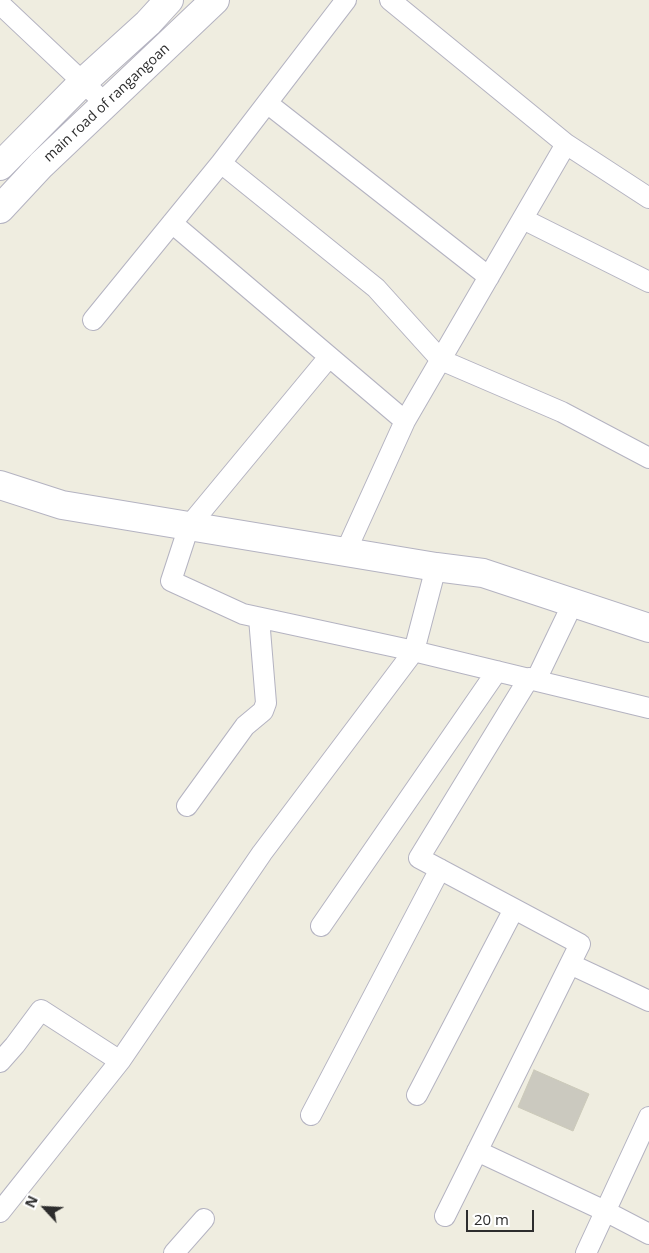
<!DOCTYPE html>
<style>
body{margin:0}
#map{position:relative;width:649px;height:1253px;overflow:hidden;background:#efede0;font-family:"Open Sans",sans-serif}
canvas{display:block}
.north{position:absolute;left:20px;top:1183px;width:50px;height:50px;-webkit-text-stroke:4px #fff;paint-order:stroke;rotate:295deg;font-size:14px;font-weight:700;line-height:20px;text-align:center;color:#2d2d2d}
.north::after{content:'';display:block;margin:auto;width:18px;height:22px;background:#2d2d2d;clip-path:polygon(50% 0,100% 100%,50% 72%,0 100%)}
.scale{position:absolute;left:466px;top:1210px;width:68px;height:22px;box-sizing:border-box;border:2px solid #2d2d2d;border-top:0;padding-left:6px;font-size:15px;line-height:18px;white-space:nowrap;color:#2d2d2d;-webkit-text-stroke:4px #fff;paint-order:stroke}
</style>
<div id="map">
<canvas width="649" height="1253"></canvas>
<div class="north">N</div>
<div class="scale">20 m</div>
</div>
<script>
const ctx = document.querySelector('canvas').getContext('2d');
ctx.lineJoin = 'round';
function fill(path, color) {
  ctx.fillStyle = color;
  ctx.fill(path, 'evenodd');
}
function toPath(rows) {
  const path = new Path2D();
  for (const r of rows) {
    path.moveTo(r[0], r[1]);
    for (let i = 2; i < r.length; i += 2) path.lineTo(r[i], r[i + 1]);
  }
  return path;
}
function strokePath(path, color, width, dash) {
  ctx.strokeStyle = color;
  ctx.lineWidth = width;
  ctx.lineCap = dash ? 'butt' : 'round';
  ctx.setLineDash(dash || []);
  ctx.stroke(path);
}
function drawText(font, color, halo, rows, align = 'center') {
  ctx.font = font + ' "Open Sans",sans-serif';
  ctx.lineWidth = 4;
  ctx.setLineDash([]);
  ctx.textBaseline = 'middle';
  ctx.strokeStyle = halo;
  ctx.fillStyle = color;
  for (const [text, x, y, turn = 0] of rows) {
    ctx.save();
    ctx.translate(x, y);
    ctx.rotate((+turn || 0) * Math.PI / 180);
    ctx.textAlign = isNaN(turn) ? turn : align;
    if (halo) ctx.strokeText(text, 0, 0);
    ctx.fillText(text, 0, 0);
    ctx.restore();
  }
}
const building = toPath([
 [534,1070,589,1094,573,1131,518,1107,534,1070]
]);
const street = toPath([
 [0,4,106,104],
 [267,103,489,277],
 [566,144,649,198],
 [221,163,376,288,441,360,562,412,649,458],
 [523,219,649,282],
 [172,223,405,421],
 [93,320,221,163,346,0],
 [329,357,189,526,171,581,243,614,405,649,649,708],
 [346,551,405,421,566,144,390,0],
 [536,680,573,603],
 [187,806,245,726,263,711,266,703,259,618],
 [321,926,497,671],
 [570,964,649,1001],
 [0,1062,15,1045,41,1010,120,1061,262,853,414,651,436,567],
 [417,1095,514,909],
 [311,1115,440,869],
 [477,1151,605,1211,649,1234],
 [0,1212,120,1061],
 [445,1216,580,944,419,858,529,678],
 [174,1253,204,1219],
 [586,1253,649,1117]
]);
const secondary = toPath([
 [0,166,83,82,148,23,169,0],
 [0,209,41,165,215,0],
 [0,485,62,505,436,567,483,573,649,628]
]);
const streetNames = [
 ["main road of rangangoan",107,103,-43]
];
fill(building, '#cbc9bf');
strokePath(building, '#cbc9b9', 1);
strokePath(street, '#b4b3c1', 22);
strokePath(secondary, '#b4b3c1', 30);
strokePath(street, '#fff', 20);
strokePath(secondary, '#fff', 28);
drawText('14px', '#2d2d2d', '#fff', streetNames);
</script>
